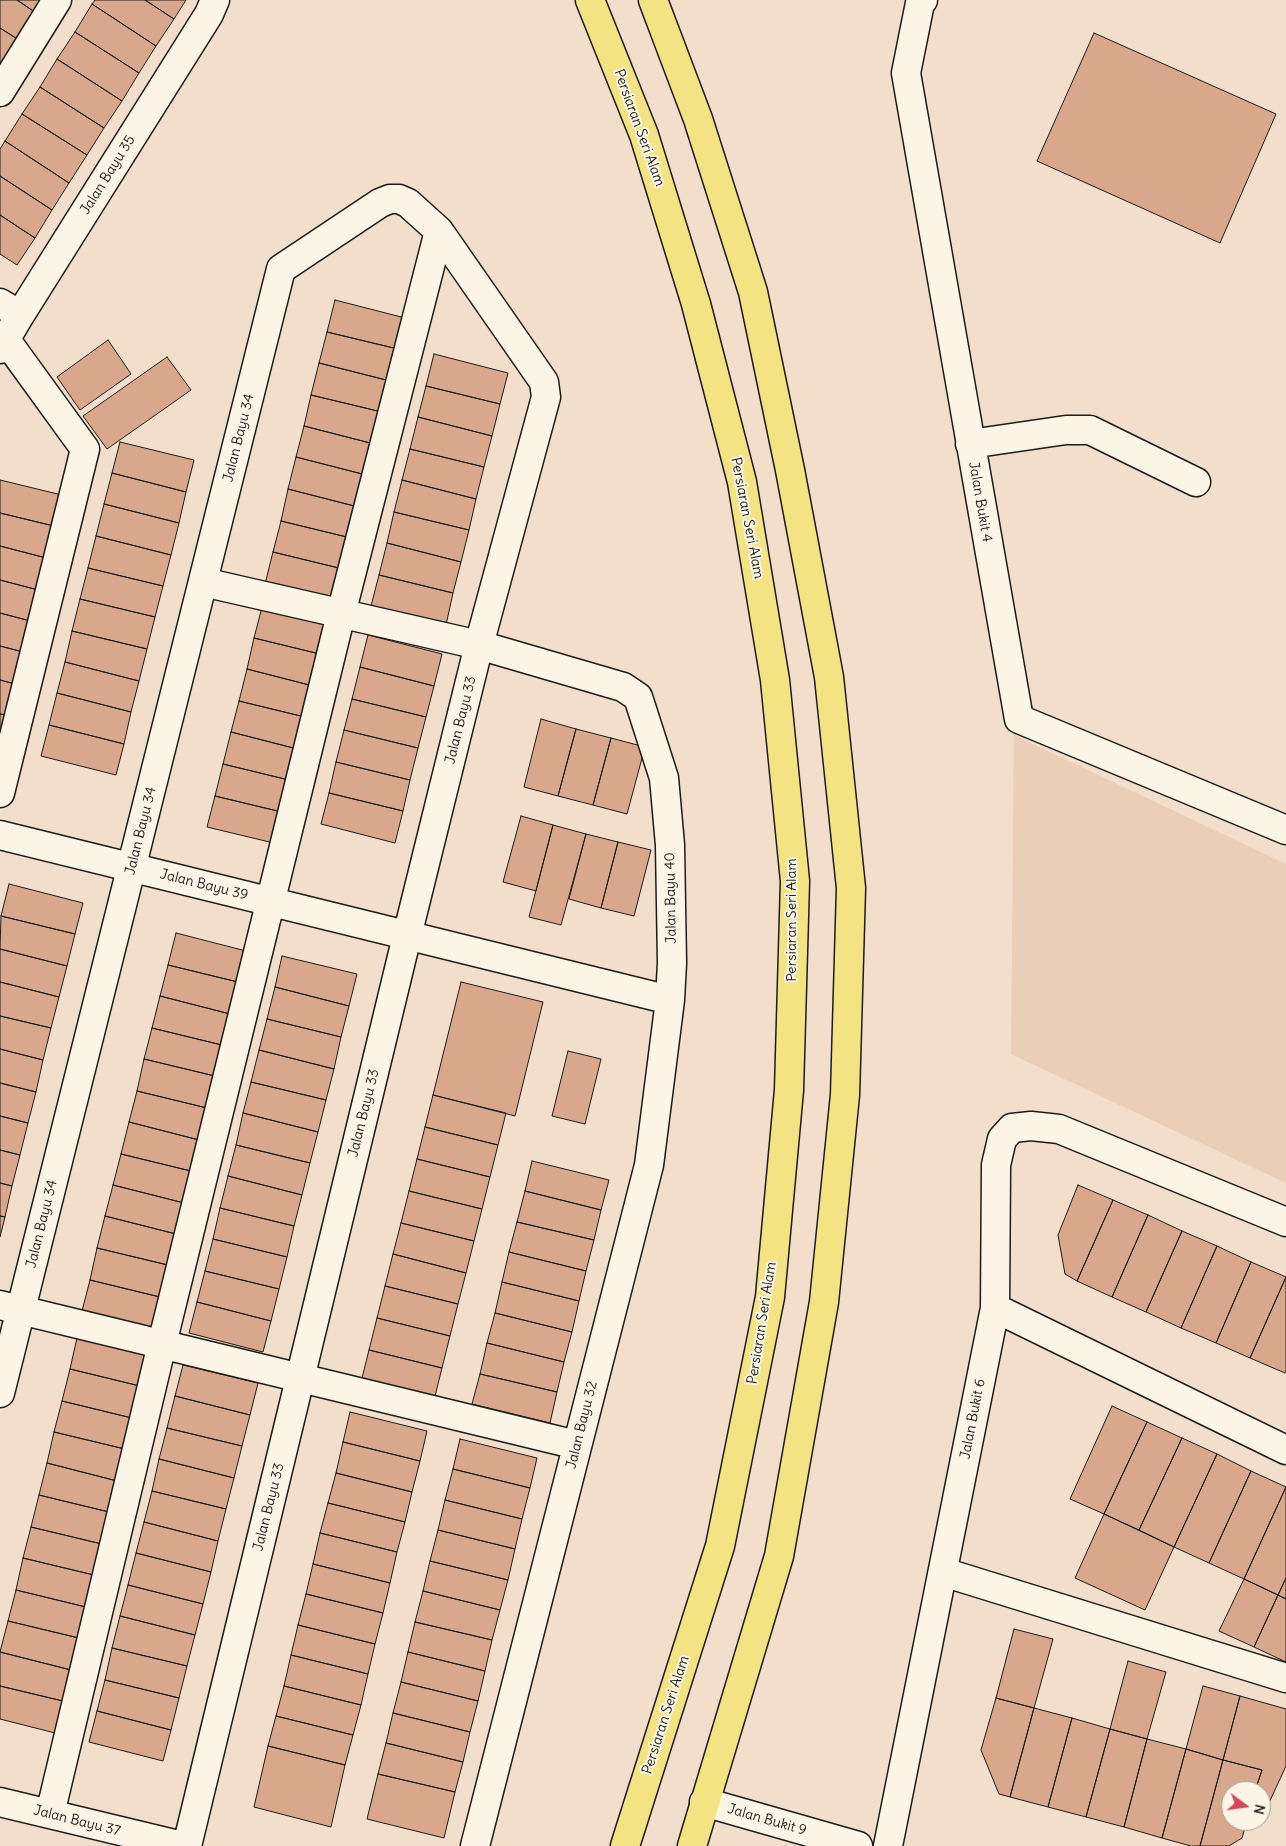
<!DOCTYPE html>
<style>
body{margin:0}
#map{position:relative;width:1286px;height:1846px;overflow:hidden;background:#f2deca;font-family:Delius,sans-serif}
canvas{display:block}
.north{position:absolute;left:1221px;top:1781px;width:50px;height:50px;box-sizing:border-box;background:#fcf5e5;border:1px solid #a29e95;border-radius:50%;rotate:104deg;font-size:14px;font-weight:700;line-height:20px;text-align:center;color:#1c1c1c}
.north::after{content:'';display:block;margin:auto;width:18px;height:22px;background:#d1495b;clip-path:polygon(50% 0,100% 100%,50% 72%,0 100%)}
</style>
<div id="map">
<canvas width="1286" height="1846"></canvas>
<div class="north">N</div>
</div>
<script>
const ctx = document.querySelector('canvas').getContext('2d');
ctx.lineJoin = 'round';
function fill(path, color) {
  ctx.fillStyle = color;
  ctx.fill(path, 'evenodd');
}
function toPath(rows) {
  const path = new Path2D();
  for (const r of rows) {
    path.moveTo(r[0], r[1]);
    for (let i = 2; i < r.length; i += 2) path.lineTo(r[i], r[i + 1]);
  }
  return path;
}
function strokePath(path, color, width, dash) {
  ctx.strokeStyle = color;
  ctx.lineWidth = width;
  ctx.lineCap = dash ? 'butt' : 'round';
  ctx.setLineDash(dash || []);
  ctx.stroke(path);
}
function drawText(font, color, halo, rows, align = 'center') {
  ctx.font = font + ' Delius,sans-serif';
  ctx.lineWidth = 4;
  ctx.setLineDash([]);
  ctx.textBaseline = 'middle';
  ctx.strokeStyle = halo;
  ctx.fillStyle = color;
  for (const [text, x, y, turn = 0] of rows) {
    ctx.save();
    ctx.translate(x, y);
    ctx.rotate((+turn || 0) * Math.PI / 180);
    ctx.textAlign = isNaN(turn) ? turn : align;
    if (halo) ctx.strokeText(text, 0, 0);
    ctx.fillText(text, 0, 0);
    ctx.restore();
  }
}
const built = toPath([
 [1014,735,1286,864,1286,1183,1011,1054]
]);
const building = toPath([
 [0,0,17,0,39,15,22,42,0,28,0,0],
 [17,0,49,0,39,15,17,0],
 [95,0,145,0,174,19,156,46,92,4,95,0],
 [145,0,186,0,174,19,145,0],
 [92,4,156,46,139,73,75,32,92,4],
 [0,28,22,42,0,67,0,28],
 [75,32,139,73,122,101,57,59,75,32],
 [1094,33,1276,114,1220,243,1037,161,1094,33],
 [57,59,122,101,104,128,40,87,57,59],
 [40,87,104,128,87,155,22,114,40,87],
 [22,114,87,155,69,183,5,141,22,114],
 [5,141,69,183,52,210,0,176,0,149,5,141],
 [0,176,52,210,35,238,0,215,0,176],
 [0,215,35,238,17,265,0,254,0,215],
 [335,300,409,319,402,350,327,332,335,300],
 [327,332,402,350,394,382,319,363,327,332],
 [108,340,131,374,80,410,57,377,108,340],
 [434,354,508,373,500,404,426,386,434,354],
 [167,357,191,390,107,449,83,416,167,357],
 [319,363,394,382,386,413,311,395,319,363],
 [426,386,500,404,492,436,418,417,426,386],
 [311,395,386,413,378,445,304,426,311,395],
 [418,417,492,436,484,467,410,449,418,417],
 [304,426,378,445,370,476,296,457,304,426],
 [120,442,194,460,186,492,112,473,120,442],
 [410,449,484,467,476,499,402,480,410,449],
 [296,457,370,476,362,508,288,489,296,457],
 [112,473,186,492,179,523,104,504,112,473],
 [0,480,66,496,58,527,0,513,0,480],
 [402,480,476,499,469,530,394,512,402,480],
 [288,489,362,508,355,539,281,521,288,489],
 [104,504,179,523,171,555,96,536,104,504],
 [394,512,469,530,461,562,387,543,394,512],
 [0,513,58,527,50,559,0,546,0,513],
 [281,521,355,539,347,570,273,552,281,521],
 [96,536,171,555,163,586,88,568,96,536],
 [387,543,461,562,453,593,379,575,387,543],
 [0,546,50,559,42,591,0,580,0,546],
 [273,552,347,570,339,602,265,584,273,552],
 [88,568,163,586,155,617,80,599,88,568],
 [379,575,453,593,446,625,371,606,379,575],
 [0,580,42,591,34,622,0,613,0,580],
 [80,599,155,617,147,649,72,631,80,599],
 [262,607,336,625,328,656,254,638,262,607],
 [0,613,34,622,27,653,0,646,0,613],
 [72,631,147,649,139,681,65,662,72,631],
 [368,635,442,654,434,686,360,667,368,635],
 [254,638,328,656,321,688,247,669,254,638],
 [0,646,27,653,19,685,0,680,0,646],
 [65,662,139,681,131,712,57,693,65,662],
 [360,667,434,686,426,717,352,699,360,667],
 [247,669,321,688,313,719,239,701,247,669],
 [0,680,19,685,11,716,0,714,0,680],
 [57,693,131,712,124,744,49,725,57,693],
 [352,699,426,717,418,748,344,730,352,699],
 [239,701,313,719,305,751,231,732,239,701],
 [0,714,11,716,0,747,0,714],
 [541,719,576,729,558,796,524,787,541,719],
 [49,725,124,744,116,775,41,756,49,725],
 [576,729,611,738,593,805,558,796,576,729],
 [344,730,418,748,410,780,336,762,344,730],
 [231,732,305,751,297,782,223,764,231,732],
 [611,738,645,747,627,814,593,805,611,738],
 [336,762,410,780,403,811,329,793,336,762],
 [223,764,297,782,290,814,215,796,223,764],
 [329,793,403,811,395,843,321,824,329,793],
 [215,796,290,814,282,845,207,827,215,796],
 [521,816,553,825,536,891,503,882,521,816],
 [553,825,586,834,561,925,529,917,553,825],
 [586,834,618,842,601,908,569,899,586,834],
 [618,842,651,850,634,916,601,908,618,842],
 [9,884,83,903,75,934,1,916,9,884],
 [1,916,75,934,67,966,0,949,1,916],
 [176,933,250,952,242,983,168,965,176,933],
 [0,949,67,966,59,997,0,982,0,949],
 [282,956,357,974,349,1006,275,987,282,956],
 [168,965,242,983,234,1015,160,996,168,965],
 [0,982,59,997,51,1028,0,1016,0,982],
 [461,982,543,1002,515,1116,433,1095,461,982],
 [275,987,349,1006,341,1037,267,1019,275,987],
 [160,996,234,1015,226,1046,152,1028,160,996],
 [0,1016,51,1028,43,1060,0,1049,0,1016],
 [267,1019,341,1037,334,1069,259,1050,267,1019],
 [152,1028,226,1046,219,1077,144,1059,152,1028],
 [0,1049,43,1060,36,1092,0,1083,0,1049],
 [259,1050,334,1069,326,1100,251,1082,259,1050],
 [568,1051,601,1059,585,1124,552,1116,568,1051],
 [144,1059,219,1077,211,1109,137,1091,144,1059],
 [251,1082,326,1100,318,1132,243,1113,251,1082],
 [0,1083,36,1092,28,1123,0,1116,0,1083],
 [137,1091,211,1109,203,1141,129,1122,137,1091],
 [433,1095,506,1113,498,1145,425,1127,433,1095],
 [243,1113,318,1132,310,1163,236,1145,243,1113],
 [0,1116,28,1123,20,1155,0,1150,0,1116],
 [129,1122,203,1141,195,1172,121,1154,129,1122],
 [425,1127,498,1145,490,1177,417,1159,425,1127],
 [236,1145,310,1163,302,1195,228,1176,236,1145],
 [0,1150,20,1155,12,1186,0,1183,0,1150],
 [121,1154,195,1172,188,1204,113,1185,121,1154],
 [417,1159,490,1177,482,1209,409,1191,417,1159],
 [532,1161,609,1180,601,1210,525,1191,532,1161],
 [228,1176,302,1195,294,1226,220,1208,228,1176],
 [0,1183,12,1186,5,1217,0,1216,0,1183],
 [113,1185,188,1204,180,1235,105,1216,113,1185],
 [1078,1185,1113,1200,1077,1281,1065,1274,1058,1235,1078,1185],
 [409,1191,482,1209,474,1241,401,1223,409,1191],
 [525,1191,601,1210,594,1240,517,1222,525,1191],
 [1113,1200,1148,1215,1112,1297,1077,1281,1113,1200],
 [220,1208,294,1226,287,1257,213,1239,220,1208],
 [1148,1215,1182,1231,1146,1312,1112,1297,1148,1215],
 [0,1216,5,1217,0,1237,0,1216],
 [105,1216,180,1235,172,1266,97,1248,105,1216],
 [517,1222,594,1240,586,1271,509,1252,517,1222],
 [401,1223,474,1241,466,1273,393,1254,401,1223],
 [1182,1231,1217,1246,1181,1328,1146,1312,1182,1231],
 [213,1239,287,1257,279,1289,205,1271,213,1239],
 [1217,1246,1251,1262,1216,1343,1181,1328,1217,1246],
 [97,1248,172,1266,164,1298,90,1280,97,1248],
 [509,1252,586,1271,579,1301,502,1282,509,1252],
 [393,1254,466,1273,458,1304,385,1286,393,1254],
 [1251,1262,1286,1277,1250,1358,1216,1343,1251,1262],
 [205,1271,279,1289,271,1321,197,1302,205,1271],
 [1286,1277,1286,1371,1285,1373,1250,1358,1286,1277],
 [90,1280,164,1298,156,1329,82,1311,90,1280],
 [502,1282,579,1301,572,1332,495,1313,502,1282],
 [385,1286,458,1304,450,1336,377,1318,385,1286],
 [197,1302,271,1321,263,1352,189,1333,197,1302],
 [495,1313,572,1332,564,1362,487,1343,495,1313],
 [377,1318,450,1336,442,1368,369,1350,377,1318],
 [77,1338,152,1355,144,1387,70,1369,77,1338],
 [487,1343,564,1362,557,1392,480,1374,487,1343],
 [369,1350,442,1368,434,1400,361,1382,369,1350],
 [183,1365,258,1383,250,1415,175,1396,183,1365],
 [70,1369,144,1387,136,1419,62,1401,70,1369],
 [480,1374,557,1392,550,1423,472,1404,480,1374],
 [175,1396,250,1415,242,1446,167,1428,175,1396],
 [62,1401,136,1419,129,1450,54,1432,62,1401],
 [1112,1406,1147,1422,1104,1514,1070,1499,1112,1406],
 [350,1412,427,1431,420,1461,343,1442,350,1412],
 [1147,1422,1182,1438,1139,1530,1104,1514,1147,1422],
 [167,1428,242,1446,234,1478,159,1459,167,1428],
 [54,1432,129,1450,121,1482,47,1463,54,1432],
 [1182,1438,1217,1454,1174,1547,1139,1530,1182,1438],
 [460,1439,537,1458,530,1488,453,1469,460,1439],
 [343,1442,420,1461,412,1492,336,1473,343,1442],
 [1217,1454,1251,1471,1209,1563,1174,1547,1217,1454],
 [159,1459,234,1478,226,1509,152,1491,159,1459],
 [47,1463,121,1482,113,1513,39,1495,47,1463],
 [453,1469,530,1488,522,1519,445,1500,453,1469],
 [1251,1471,1286,1487,1244,1579,1209,1563,1251,1471],
 [336,1473,412,1492,405,1522,328,1503,336,1473],
 [1286,1487,1286,1578,1278,1595,1244,1579,1286,1487],
 [152,1491,226,1509,218,1541,144,1522,152,1491],
 [39,1495,113,1513,106,1545,31,1527,39,1495],
 [445,1500,522,1519,515,1549,438,1530,445,1500],
 [328,1503,405,1522,397,1552,320,1533,328,1503],
 [1104,1514,1174,1547,1145,1610,1075,1578,1104,1514],
 [144,1522,218,1541,211,1572,136,1553,144,1522],
 [31,1527,106,1545,98,1576,23,1558,31,1527],
 [438,1530,515,1549,508,1580,430,1561,438,1530],
 [320,1533,397,1552,390,1583,313,1564,320,1533],
 [136,1553,211,1572,203,1604,128,1585,136,1553],
 [23,1558,98,1576,90,1608,16,1590,23,1558],
 [430,1561,508,1580,500,1610,423,1591,430,1561],
 [313,1564,390,1583,383,1613,306,1594,313,1564],
 [1286,1578,1286,1599,1278,1595,1286,1578],
 [1244,1579,1278,1595,1254,1647,1219,1631,1244,1579],
 [128,1585,203,1604,195,1635,120,1616,128,1585],
 [16,1590,90,1608,83,1639,8,1621,16,1590],
 [423,1591,500,1610,492,1640,415,1622,423,1591],
 [306,1594,383,1613,375,1644,298,1625,306,1594],
 [1278,1595,1286,1599,1286,1662,1254,1647,1278,1595],
 [120,1616,195,1635,187,1666,112,1648,120,1616],
 [8,1621,83,1639,75,1671,0,1652,8,1621],
 [415,1622,492,1640,485,1671,408,1652,415,1622],
 [298,1625,375,1644,368,1674,291,1655,298,1625],
 [1014,1629,1053,1639,1034,1708,996,1698,1014,1629],
 [112,1648,187,1666,179,1698,105,1680,112,1648],
 [0,1652,75,1671,67,1702,0,1686,0,1652],
 [408,1652,485,1671,478,1701,401,1682,408,1652],
 [291,1655,368,1674,361,1705,284,1686,291,1655],
 [1128,1661,1166,1672,1147,1739,1110,1729,1128,1661],
 [105,1680,179,1698,171,1730,97,1711,105,1680],
 [401,1682,478,1701,470,1732,393,1713,401,1682],
 [0,1686,67,1702,59,1734,0,1719,0,1686],
 [284,1686,361,1705,353,1735,276,1716,284,1686],
 [1203,1686,1240,1696,1223,1760,1186,1749,1203,1686],
 [1240,1696,1286,1709,1286,1766,1268,1805,1261,1803,1261,1791,1255,1791,1262,1770,1223,1760,1240,1696],
 [996,1698,1034,1708,1010,1797,999,1794,981,1750,996,1698],
 [1034,1708,1072,1718,1048,1807,1010,1797,1034,1708],
 [97,1711,171,1730,163,1761,89,1742,97,1711],
 [393,1713,470,1732,463,1762,386,1743,393,1713],
 [276,1716,353,1735,345,1765,268,1746,276,1716],
 [1072,1718,1110,1729,1086,1817,1048,1807,1072,1718],
 [1110,1729,1147,1739,1124,1827,1086,1817,1110,1729],
 [1147,1739,1186,1749,1162,1838,1124,1827,1147,1739],
 [386,1743,463,1762,455,1792,378,1774,386,1743],
 [268,1746,345,1765,331,1827,254,1807,268,1746],
 [1186,1749,1223,1760,1200,1846,1191,1846,1162,1838,1186,1749],
 [1223,1760,1262,1770,1255,1791,1231,1791,1231,1821,1247,1821,1242,1838,1229,1846,1200,1846,1223,1760],
 [378,1774,455,1792,444,1838,367,1819,378,1774]
]);
const minor = toPath([
 [923,0,920,3,906,73,1019,719,1286,830],
 [0,92,57,0],
 [0,303,20,315],
 [0,349,20,315,209,14,215,0],
 [970,444,1066,430,1090,430,1196,482],
 [203,582,479,645,623,687,638,697,664,778,670,845,672,963,670,1000,649,1165,475,1846],
 [0,793,85,449,6,340],
 [0,835,670,1000],
 [0,1305,577,1445],
 [995,1308,1286,1450],
 [0,1393,281,269,380,203,390,199,399,199,408,203,439,231,544,382,546,397,479,645,407,936,187,1846],
 [943,1572,1286,1678],
 [0,1802,183,1846],
 [704,1802,858,1846],
 [50,1814,162,1344,341,614,439,231],
 [888,1846,995,1308,996,1165,1002,1139,1012,1128,1031,1126,1059,1129,1286,1222]
]);
const major = toPath([
 [590,0,644,135,696,304,742,482,775,680,795,881,789,1090,770,1297,720,1546,625,1846],
 [653,0,698,119,753,292,790,470,829,677,851,888,845,1095,824,1302,779,1556,692,1846]
]);
const streetNames = [
 ["Persiaran Seri Alam",639,128,70],
 ["Jalan Bayu 35",108,175,-58],
 ["Jalan Bayu 34",239,438,-76],
 ["Jalan Bukit 4",980,502,80],
 ["Persiaran Seri Alam",747,518,79],
 ["Jalan Bayu 33",461,720,-76],
 ["Jalan Bayu 34",141,831,-76],
 ["Jalan Bayu 39",204,885,14],
 ["Jalan Bayu 40",671,898,-91],
 ["Persiaran Seri Alam",792,920,-90],
 ["Jalan Bayu 33",364,1113,-76],
 ["Jalan Bayu 34",42,1224,-76],
 ["Persiaran Seri Alam",762,1323,-81],
 ["Jalan Bukit 6",973,1419,-79],
 ["Jalan Bayu 32",582,1425,-76],
 ["Jalan Bayu 33",269,1507,-76],
 ["Persiaran Seri Alam",666,1715,-72],
 ["Jalan Bukit 9",767,1820,16],
 ["Jalan Bayu 37",77,1821,14]
];
fill(built, '#eaceb7');
fill(building, '#d9a78c');
strokePath(building, '#1c1c1c', 1);
strokePath(minor, '#1c1c1c', 31);
strokePath(major, '#1c1c1c', 31);
strokePath(minor, '#fcf5e5', 28);
strokePath(major, '#f4e382', 28);
drawText('14px', '#1c1c1c', '#fcf5e5', streetNames);
</script>
